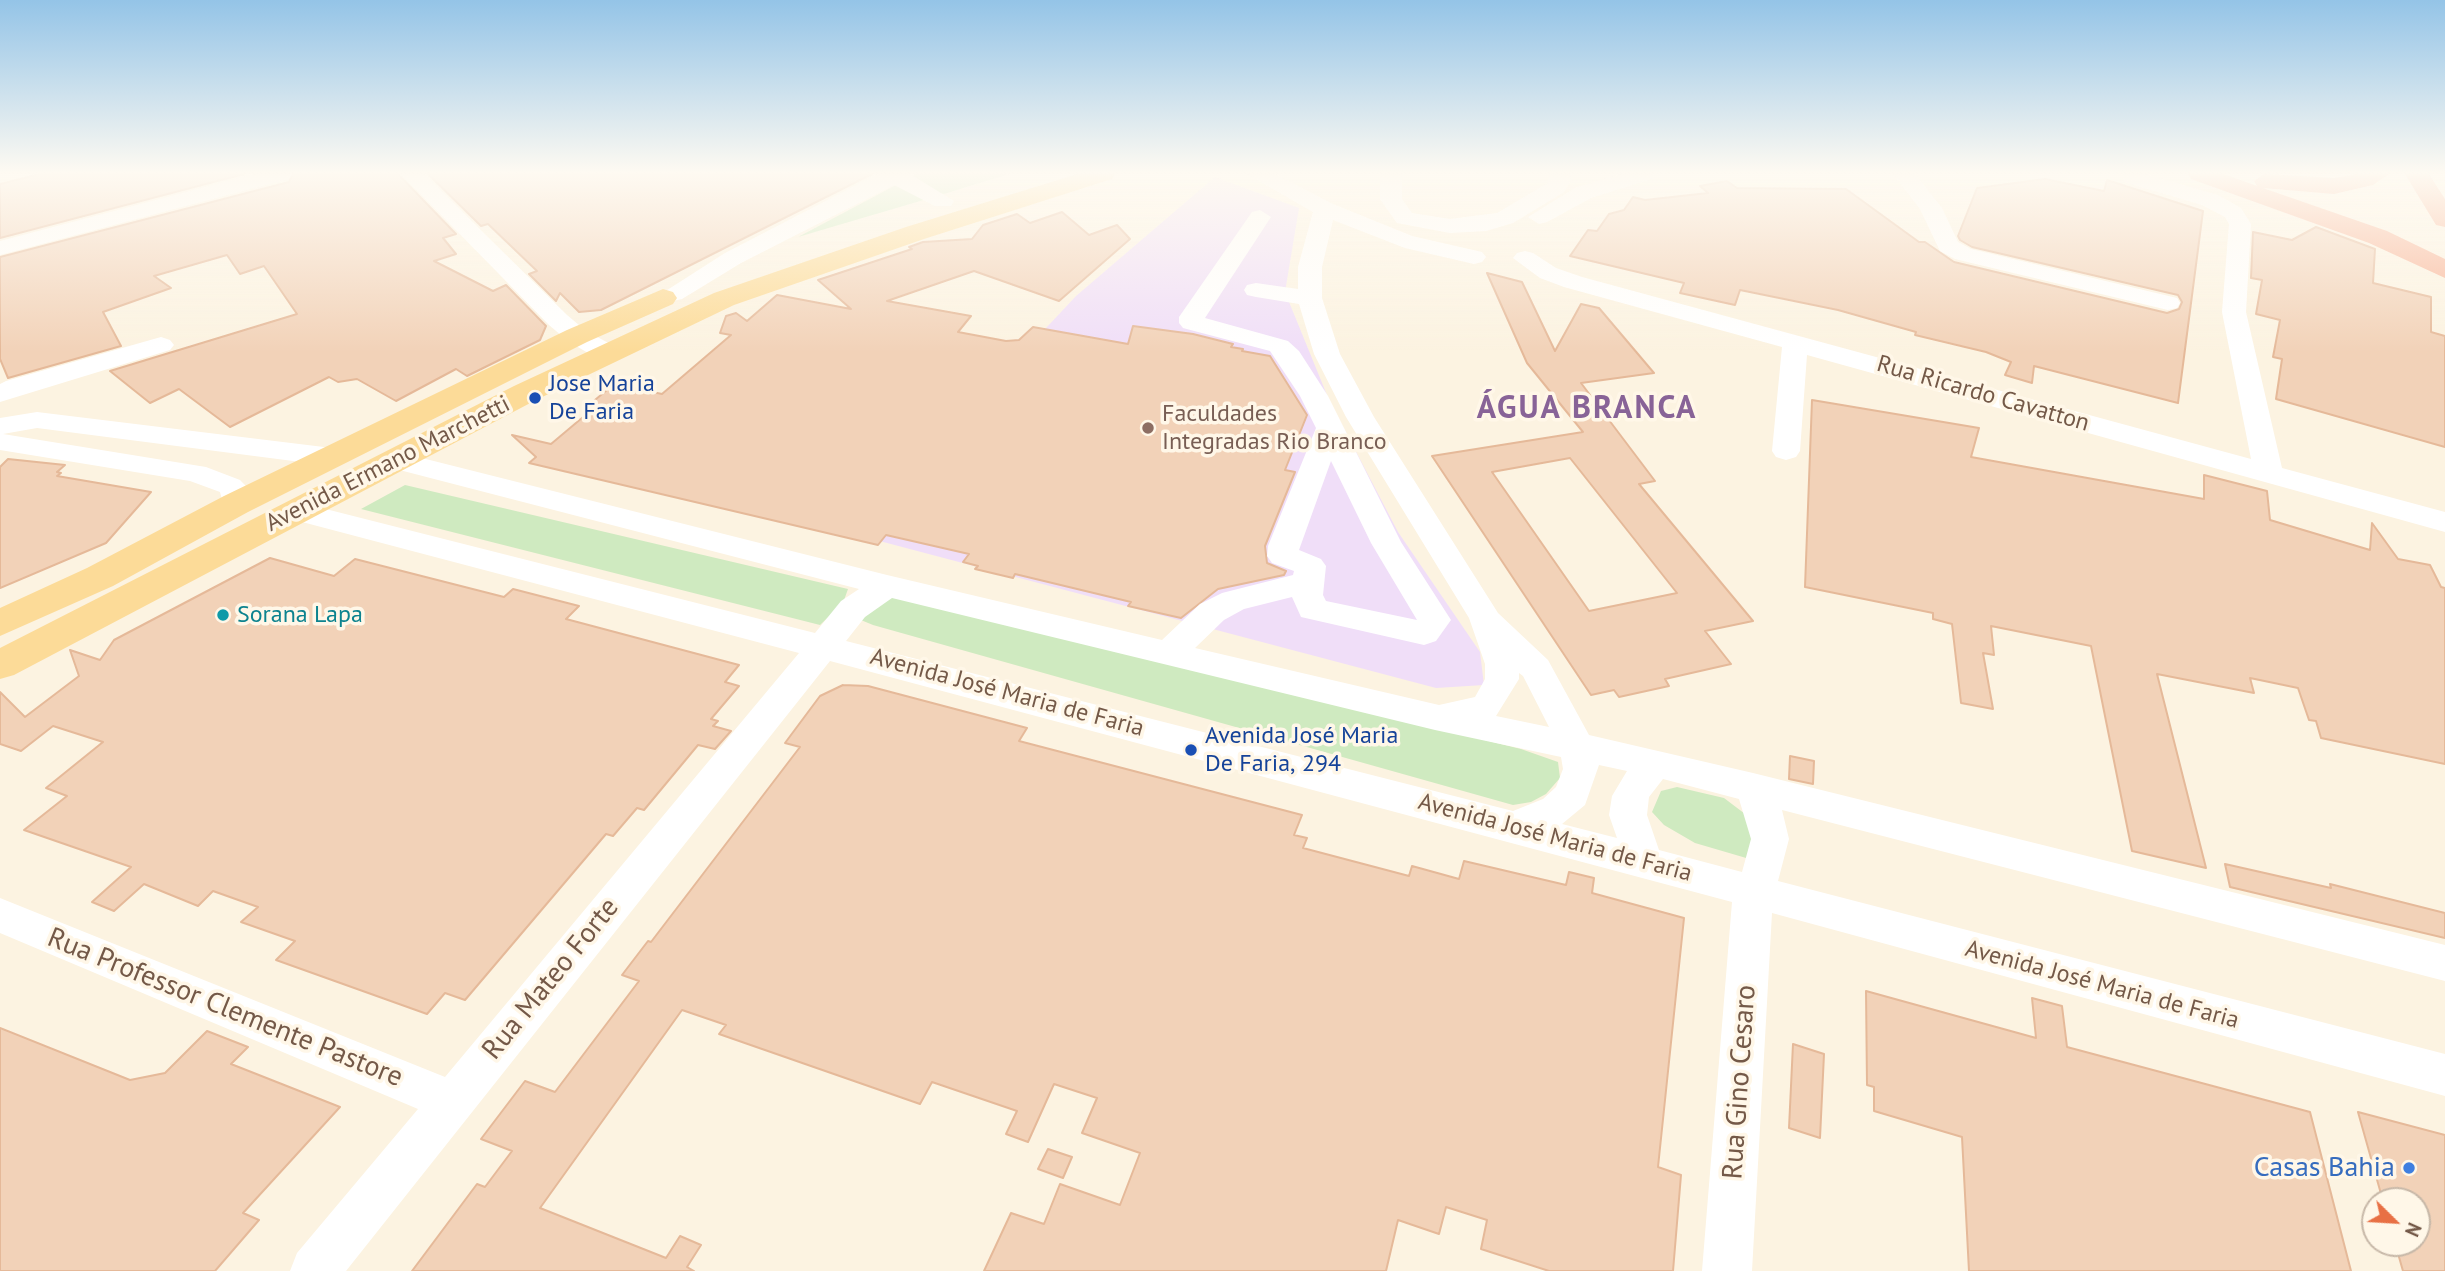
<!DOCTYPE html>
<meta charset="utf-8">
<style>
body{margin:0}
#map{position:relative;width:2445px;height:1271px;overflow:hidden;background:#fcf3e1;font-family:"PT Sans",sans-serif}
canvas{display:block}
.north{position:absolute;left:2361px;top:1187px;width:70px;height:70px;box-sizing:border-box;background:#fff7e8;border:2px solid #c7b8a8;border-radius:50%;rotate:114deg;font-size:19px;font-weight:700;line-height:28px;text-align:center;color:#745948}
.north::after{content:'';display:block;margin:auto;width:24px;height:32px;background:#e87044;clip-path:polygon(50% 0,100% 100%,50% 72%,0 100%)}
</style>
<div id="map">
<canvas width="2445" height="1271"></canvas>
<div class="north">N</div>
</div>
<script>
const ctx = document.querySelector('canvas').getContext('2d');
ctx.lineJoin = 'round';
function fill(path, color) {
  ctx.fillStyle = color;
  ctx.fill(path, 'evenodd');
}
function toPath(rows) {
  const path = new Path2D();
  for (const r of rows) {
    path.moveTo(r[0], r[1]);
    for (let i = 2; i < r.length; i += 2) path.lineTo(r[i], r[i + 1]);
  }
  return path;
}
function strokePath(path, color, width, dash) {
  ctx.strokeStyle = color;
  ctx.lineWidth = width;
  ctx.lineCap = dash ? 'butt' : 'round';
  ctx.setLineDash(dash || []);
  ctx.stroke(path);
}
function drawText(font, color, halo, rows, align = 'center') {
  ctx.font = font + ' "PT Sans",sans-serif';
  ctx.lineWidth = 7;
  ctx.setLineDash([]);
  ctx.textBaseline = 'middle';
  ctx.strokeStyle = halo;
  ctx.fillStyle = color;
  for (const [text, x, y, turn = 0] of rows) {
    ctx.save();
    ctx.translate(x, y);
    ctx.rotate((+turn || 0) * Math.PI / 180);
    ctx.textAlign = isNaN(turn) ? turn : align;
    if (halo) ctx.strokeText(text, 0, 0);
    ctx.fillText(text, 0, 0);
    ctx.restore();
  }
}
const education = toPath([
 [1215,177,1299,208,1285,292,1329,400,1398,532,1480,652,1484,685,1436,688,853,534,1076,296]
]);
const green = toPath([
 [915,174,1009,174,944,194,928,190,911,177],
 [896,185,927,199,798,237],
 [405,485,848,589,843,603,820,625,361,509],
 [898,595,1521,749,1558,762,1560,778,1546,794,1531,802,1513,805,873,625,856,618,859,609],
 [1677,787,1724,798,1757,823,1753,860,1695,843,1664,825,1652,812,1661,791]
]);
const building = toPath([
 [40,174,244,174,0,238,0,184,40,174],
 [293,174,398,174,456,234,443,238,456,254,434,261,493,291,506,285,546,326,540,340,467,376,456,369,396,401,357,379,338,382,329,377,230,427,179,389,150,403,110,371,297,314,264,266,240,274,227,255,154,276,171,288,103,312,121,346,8,378,0,359,0,257,289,182,293,174],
 [428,174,872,174,601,310,579,312,560,293,556,301,529,274,537,271,488,224,481,226,428,174],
 [2045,179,2104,191,2107,180,2203,211,2178,403,2034,366,2032,383,2005,375,2011,362,1986,352,1915,335,1916,332,1838,310,1740,290,1735,305,1680,293,1684,283,1570,256,1588,230,1597,231,1609,214,1624,210,1633,197,1645,200,1708,193,1700,186,1727,181,1737,188,1846,189,1919,242,1925,242,1954,262,2167,313,2179,309,2182,302,2178,295,1972,247,1960,240,1958,236,1977,188,2045,179],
 [1062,212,1089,235,1117,225,1130,239,1059,301,974,271,887,301,971,316,958,332,1006,341,1019,340,1033,327,1128,344,1133,326,1193,334,1233,344,1231,347,1243,349,1242,351,1270,356,1307,415,1285,470,1295,472,1265,546,1267,563,1286,571,1284,575,1218,589,1181,618,1128,606,1131,602,1015,574,1013,578,975,569,978,566,963,562,969,554,886,535,878,545,529,463,536,457,512,435,551,444,595,407,589,405,614,384,662,394,731,335,720,333,726,316,736,313,747,321,777,295,851,309,818,280,912,249,909,247,923,242,972,239,983,225,1017,214,1030,223,1062,212],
 [2316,227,2375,249,2373,283,2431,297,2431,332,2445,336,2445,447,2276,399,2282,359,2273,357,2280,320,2256,314,2262,280,2251,278,2253,232,2292,240,2316,227],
 [1487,273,1522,282,1555,351,1581,304,1599,308,1654,373,1581,383,1655,481,1639,484,1753,621,1705,631,1731,664,1665,679,1669,686,1619,697,1614,690,1591,695,1432,456,1583,432,1527,363,1487,273],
 [1570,458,1677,593,1589,611,1492,472,1570,458],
 [1812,400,1979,428,1971,457,2204,499,2204,475,2267,491,2270,520,2370,550,2372,523,2398,559,2430,565,2441,587,2445,588,2445,764,2321,738,2316,721,2309,720,2298,688,2250,678,2254,693,2157,674,2206,868,2132,851,2091,646,1991,626,1994,655,1983,653,1993,709,1961,703,1952,624,1933,619,1933,613,1805,587,1812,400],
 [8,459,65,465,57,472,61,473,57,476,151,492,106,543,0,588,0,467,8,459],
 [270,558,334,576,355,559,504,597,513,589,579,606,566,619,739,665,725,682,739,686,711,719,718,721,713,726,731,731,715,749,698,745,644,810,637,808,613,836,606,834,465,1000,445,993,427,1014,276,960,295,941,241,922,258,907,213,891,198,906,144,884,114,911,92,902,131,867,24,830,67,796,46,788,103,742,53,726,21,751,0,744,0,692,25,717,79,676,70,650,100,660,114,640,270,558],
 [843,685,868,686,1027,728,1019,741,1302,815,1294,835,1307,838,1303,848,1409,876,1412,866,1459,879,1464,861,1566,885,1569,872,1594,878,1592,893,1684,918,1658,1167,1681,1175,1673,1271,1549,1271,1481,1249,1487,1220,1446,1207,1439,1234,1398,1220,1386,1271,984,1271,1011,1213,1044,1224,1060,1184,1120,1205,1140,1153,1082,1133,1097,1098,1054,1084,1028,1142,1006,1134,1017,1111,932,1082,920,1104,719,1034,726,1025,682,1010,540,1208,666,1258,680,1236,701,1245,687,1267,694,1271,412,1271,477,1184,485,1187,512,1151,481,1139,525,1081,555,1092,639,981,622,975,648,941,651,942,800,747,785,743,820,696,843,685],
 [1790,756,1814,761,1813,784,1789,779,1790,756],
 [2225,864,2331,888,2330,884,2445,913,2445,938,2230,887,2225,864],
 [1866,991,2036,1038,2032,998,2062,1006,2067,1047,2310,1112,2351,1271,1969,1271,1962,1137,1874,1111,1874,1087,1867,1085,1866,991],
 [0,1028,130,1080,165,1073,207,1031,248,1047,231,1064,340,1107,243,1213,259,1220,215,1271,0,1271,0,1028],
 [1793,1044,1824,1054,1820,1138,1789,1128,1793,1044],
 [2358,1112,2445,1135,2445,1271,2403,1271,2395,1243,2417,1243,2417,1201,2383,1201,2358,1112],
 [1048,1149,1072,1157,1063,1178,1038,1169,1048,1149]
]);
const minor = toPath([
 [255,174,291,174,288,179,0,255,0,241,255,174],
 [401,174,424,174,567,315,586,331,616,347,620,353,616,359,598,359,568,341,549,325,401,174],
 [878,174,910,174,954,201,951,206,935,206,894,185,741,263,682,299,673,301,664,299,661,294,725,253,878,174],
 [1247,174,1275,174,1333,204,1412,236,1482,252,1486,257,1482,262,1474,264,1405,248,1333,220,1322,267,1322,298,1340,354,1374,417,1498,613,1548,660,1589,735,1753,773,2445,945,2445,981,1782,810,1789,839,1778,881,2445,1054,2445,1096,1772,913,1752,1271,1702,1271,1732,902,830,661,346,1271,290,1271,297,1253,418,1109,0,933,0,898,445,1077,799,653,287,518,283,511,287,504,298,502,815,633,841,601,859,589,384,466,380,460,384,454,394,451,887,575,1162,640,1200,604,1222,593,1293,575,1294,571,1272,563,1267,556,1268,546,1316,428,1300,396,1270,351,1183,328,1179,323,1179,317,1252,212,1260,210,1271,217,1205,318,1288,341,1299,351,1328,396,1401,542,1451,620,1436,641,1424,645,1301,617,1292,597,1244,609,1224,620,1195,648,1439,705,1475,697,1485,679,1485,664,1469,618,1346,417,1314,354,1299,304,1256,297,1247,295,1244,290,1247,285,1256,283,1298,289,1298,267,1313,212,1247,174],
 [1331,461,1371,543,1417,620,1326,601,1323,595,1326,566,1321,559,1299,550,1331,461],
 [892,598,1435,730,1561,757,1563,769,1556,787,1543,799,1513,811,846,641,865,617,892,598],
 [1519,673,1523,676,1549,727,1496,716,1519,679,1519,673],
 [1599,765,1627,771,1612,796,1609,815,1617,838,1562,824,1585,805,1599,765],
 [1663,779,1739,799,1751,839,1742,872,1659,850,1647,815,1649,797,1663,779],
 [1380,174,1402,174,1402,199,1412,213,1450,219,1497,213,1548,183,1548,174,1570,174,1571,180,1564,192,1513,223,1486,231,1450,233,1397,223,1380,199,1380,174],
 [1621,174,1654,174,1651,179,1591,198,1547,222,1539,224,1528,217,1575,188,1621,174],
 [1893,174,1915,174,1942,208,1958,242,1971,249,2177,298,2180,303,2177,308,2168,310,1955,259,1940,251,1920,209,1893,174],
 [2123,174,2145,174,2218,195,2241,208,2251,224,2246,312,2282,468,2445,512,2445,532,1807,355,1800,451,1796,457,1786,460,1776,457,1772,451,1782,347,1564,287,1540,278,1513,258,1517,253,1525,251,1533,253,1556,268,1582,277,2251,459,2222,312,2229,224,2225,217,2202,205,2124,182,2123,174],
 [161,337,170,340,174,345,170,350,0,402,0,384,6,381,161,337],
 [37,412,332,448,342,451,346,457,342,463,332,466,37,428,3,434,206,467,240,480,251,491,251,504,247,511,236,513,225,511,220,492,190,481,0,450,0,418,37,412]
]);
const major = toPath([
 [1077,174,1115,174,1112,179,924,239,734,305,536,400,14,675,0,679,0,648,514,386,714,293,906,227,1077,174],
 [663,289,673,292,677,298,673,304,587,342,248,512,113,586,0,636,0,608,87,568,224,496,567,330,663,289]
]);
const highway = toPath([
 [2188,174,2224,174,2257,186,2254,181,2264,174,2334,178,2356,174,2389,174,2373,185,2334,194,2263,188,2387,231,2445,259,2445,278,2369,243,2191,179,2188,174],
 [2405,174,2429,174,2445,199,2445,227,2436,225,2405,174]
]);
const markers = [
 [535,398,7,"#1a4fb4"],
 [1148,428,7,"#8d6e63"],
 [223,615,7,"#0f9aa8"],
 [1191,750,7,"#1a4fb4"],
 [2409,1168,7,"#3f7fe0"]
];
const transitNames = [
 ["Jose Maria",549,384],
 ["De Faria",549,412],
 ["Avenida José Maria",1205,736],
 ["De Faria, 294",1205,764]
];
const streetNames = [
 ["Rua Ricardo Cavatton",1983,394,16],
 ["Avenida Ermano Marchetti",388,464,-27],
 ["Avenida José Maria de Faria",1007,693,15],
 ["Avenida José Maria de Faria",1555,838,15],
 ["Avenida José Maria de Faria",2102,985,15]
];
const educationNames = [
 ["Faculdades",1162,414],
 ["Integradas Rio Branco",1162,442]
];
const cultureNames = [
 ["Sorana Lapa",237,615]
];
const nearStreetnames = [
 ["Rua Mateo Forte",551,979,-51],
 ["Rua Professor Clemente Pastore",225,1008,22],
 ["Rua Gino Cesaro",1740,1082,-86]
];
const nearShopnames = [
 ["Casas Bahia",2395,1168]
];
const districtNames = [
 ["ÁGUA BRANCA",1587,409]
];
fill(education, '#f0def8');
fill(green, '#cfeac0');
fill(building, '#f2d2b8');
strokePath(building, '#e5b999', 2);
fill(minor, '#fff');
fill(major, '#fcdb98');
fill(highway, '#f8b497');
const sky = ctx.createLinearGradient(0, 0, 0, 352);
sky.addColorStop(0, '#94c4e7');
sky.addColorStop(0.49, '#fefaf2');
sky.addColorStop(1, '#fefaf200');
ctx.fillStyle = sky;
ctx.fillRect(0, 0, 2445, 352);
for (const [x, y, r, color] of markers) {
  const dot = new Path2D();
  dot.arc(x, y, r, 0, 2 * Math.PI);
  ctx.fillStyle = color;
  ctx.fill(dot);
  strokePath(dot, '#fff7e8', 2.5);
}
drawText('24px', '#164399', '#fff7e8', transitNames, 'left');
drawText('24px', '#745948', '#fff7e8', streetNames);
drawText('24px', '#785e54', '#fff7e8', educationNames, 'left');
drawText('24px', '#0d838f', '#fff7e8', cultureNames, 'left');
drawText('28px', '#745948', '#fff7e8', nearStreetnames);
drawText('28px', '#366cbe', '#fff7e8', nearShopnames, 'right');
ctx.letterSpacing = '2px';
drawText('bold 32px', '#886397', '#fff7e8', districtNames);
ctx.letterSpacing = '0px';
</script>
